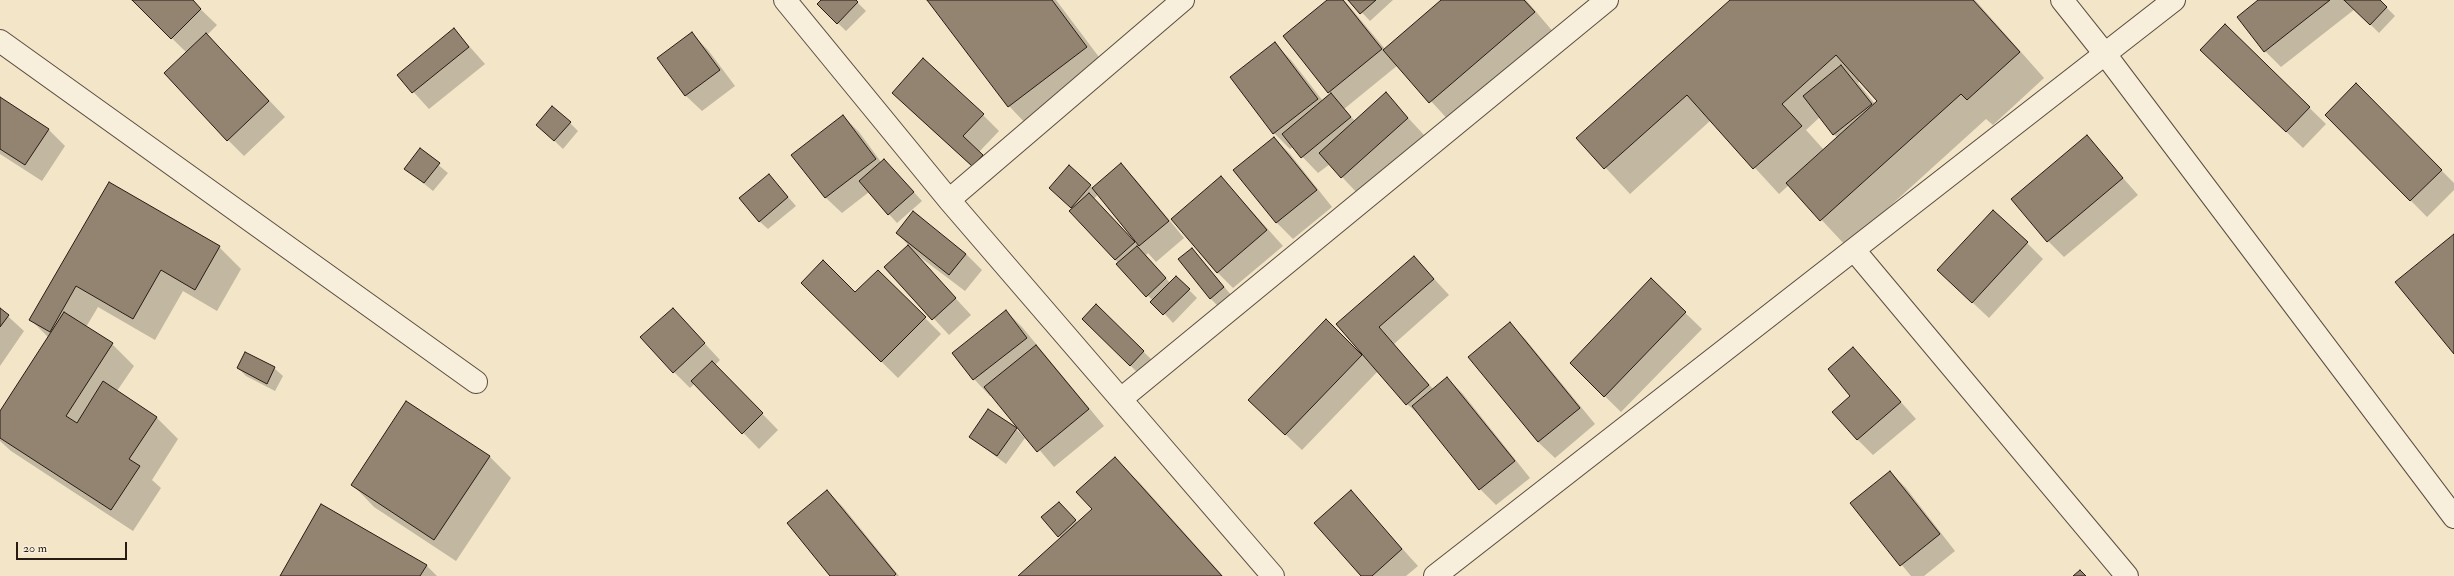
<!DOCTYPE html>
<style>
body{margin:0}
#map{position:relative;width:2454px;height:576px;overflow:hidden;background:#f3e5c8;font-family:"IM FELL Double Pica",serif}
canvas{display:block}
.scale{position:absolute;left:16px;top:542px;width:111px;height:18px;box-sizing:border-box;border:2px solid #281b13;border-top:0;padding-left:5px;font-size:12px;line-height:14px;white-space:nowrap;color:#281b13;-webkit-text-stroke:3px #f7eedb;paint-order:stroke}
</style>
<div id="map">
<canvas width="2454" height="576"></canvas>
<div class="scale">20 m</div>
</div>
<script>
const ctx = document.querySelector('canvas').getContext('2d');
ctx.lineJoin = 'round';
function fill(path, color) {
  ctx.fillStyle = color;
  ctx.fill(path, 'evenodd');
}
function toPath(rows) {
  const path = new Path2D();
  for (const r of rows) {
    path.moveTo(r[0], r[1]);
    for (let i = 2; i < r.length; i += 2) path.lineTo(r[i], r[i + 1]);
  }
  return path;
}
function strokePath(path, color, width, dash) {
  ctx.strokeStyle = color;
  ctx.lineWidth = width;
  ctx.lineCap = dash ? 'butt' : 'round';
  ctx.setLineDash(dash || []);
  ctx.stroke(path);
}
const shadow = toPath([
 [133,0,191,0,217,25,207,35,285,117,244,156,228,140,187,53],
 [822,0,855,0,866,11,846,31,818,4],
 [928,0,1056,0,1108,69,1030,128,1009,106],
 [1328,0,1344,0,1385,49,1443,0,1526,0,1555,34,1452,124,1398,65,1344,109,1355,121,1386,94,1424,135,1358,194,1330,164,1318,173,1293,147,1290,149,1274,133,1275,44,1291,60,1323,101,1331,94,1329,92],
 [1350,0,1393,0,1370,21],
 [1732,0,1975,0,2044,78,1993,125,1986,119,1846,246,1789,185,1779,194,1711,120,1630,194,1578,138],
 [1860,81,1878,101,1875,104,1858,83],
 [1820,117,1837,138,1824,150,1806,130],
 [2260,0,2379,0,2395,16,2379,33,2355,9,2281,67,2265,51],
 [2225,26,2326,124,2303,148,2218,66],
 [454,29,485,64,429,109,398,75],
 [692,34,708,50,735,86,702,111,685,95],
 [2356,85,2454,183,2454,190,2427,217,2326,115],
 [0,98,49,130,65,146,42,181,0,154],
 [909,109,983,115,999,131,979,152,999,171,989,182],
 [843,116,859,132,881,162,892,168,922,201,897,223,869,192,842,213,825,197],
 [570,123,578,131,563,149,546,133],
 [2087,137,2138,195,2064,257,2048,241],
 [1274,138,1290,154,1332,207,1293,239,1277,223,1234,171],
 [420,150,448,173,433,191,406,169],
 [1121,165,1137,181,1184,238,1156,262,1148,253,1146,255,1170,283,1176,277,1197,298,1173,323,1071,211,1073,209,1059,197,1090,186,1093,188],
 [1098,194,1138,243,1137,244,1094,199],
 [769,175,796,206,768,229,759,221],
 [1221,177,1283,246,1233,288,1217,272],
 [110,183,219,247,241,269,217,311,183,291,155,340,98,307,86,327,112,344,134,366,117,391,156,417,178,439,152,480,161,488,133,531,11,451,0,441,0,413,49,338,31,320],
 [913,212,966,254,982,270,965,291,912,251,971,315,949,335,886,267,909,246,897,233],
 [2027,243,2043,259,1989,318,1955,286],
 [1192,249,1232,296,1219,307,1210,298],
 [1414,257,1449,295,1394,344,1433,389,1447,378,1463,394,1530,478,1496,505,1480,489,1424,419,1407,404,1378,371,1302,450,1266,416,1360,351],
 [878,271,941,334,898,378,802,283,855,294],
 [1651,280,1702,329,1621,412,1571,363],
 [1096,305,1152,360,1139,374,1083,319],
 [0,309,24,331,0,366],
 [673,309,720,360,715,365,778,430,759,449,695,383,690,388,674,372],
 [1006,311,1022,327,1104,426,1054,467,992,394,990,396,974,379,953,353],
 [1510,324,1526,340,1595,424,1555,458,1538,442,1469,357],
 [1853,348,1916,419,1873,455,1857,439],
 [238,368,274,368,283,376,275,391,246,376],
 [1016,429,1025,438,1006,464,970,437],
 [489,456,511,478,456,561,374,507,353,485],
 [1114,458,1140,483,1223,576,1020,576,1061,538,1059,536,1067,512,1078,523,1093,509],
 [1890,472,1906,488,1955,551,1924,576,1911,576,1851,503],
 [827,491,843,507,899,576,831,576],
 [1351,492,1418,566,1406,576,1362,576],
 [426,565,437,576,281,576]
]);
const building = toPath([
 [132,0,193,0,201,9,171,39,132,0],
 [821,0,856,0,858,2,837,24,817,4,821,0],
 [927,0,1052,0,1087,47,1008,107,927,0],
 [1327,0,1343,0,1382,49,1328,93,1283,36,1327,0],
 [1348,0,1376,0,1360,14,1348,0],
 [1441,0,1524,0,1535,12,1429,103,1383,50,1441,0],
 [1730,0,1973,0,2020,52,1967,100,1961,94,1820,221,1786,183,1877,101,1836,55,1782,104,1802,126,1753,169,1687,95,1604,169,1576,138,1730,0],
 [2258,0,2330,0,2264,52,2237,17,2258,0],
 [2344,0,2380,0,2387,7,2370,25,2344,0],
 [2225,24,2310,107,2286,132,2200,50,2225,24],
 [454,28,469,47,412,93,397,75,454,28],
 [692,32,720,70,685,96,657,58,692,32],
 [206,33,269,101,227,141,164,73,206,33],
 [1275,42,1318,99,1273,134,1230,77,1275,42],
 [923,58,984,114,963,136,983,155,972,166,892,93,923,58],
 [1841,65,1872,104,1833,135,1803,96,1841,65],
 [2356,83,2442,170,2410,201,2325,115,2356,83],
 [1386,92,1408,118,1341,178,1319,153,1386,92],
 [1331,93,1351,117,1301,158,1282,134,1331,93],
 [0,97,49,129,25,165,0,149,0,97],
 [552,106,571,122,554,141,536,125,552,106],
 [843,115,876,159,825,198,791,155,843,115],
 [2087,135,2123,178,2047,242,2011,199,2087,135],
 [1274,137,1317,190,1276,223,1233,170,1274,137],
 [420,148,440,163,424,183,404,169,420,148],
 [884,159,914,192,888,215,859,181,884,159],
 [1121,163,1169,221,1139,246,1092,188,1121,163],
 [1069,165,1091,185,1071,208,1049,188,1069,165],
 [769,174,788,197,759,222,739,198,769,174],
 [1221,176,1267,230,1217,273,1171,219,1221,176],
 [109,182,220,246,195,290,161,270,133,319,76,286,50,332,29,320,109,182],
 [1089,193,1135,242,1115,260,1069,211,1089,193],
 [1993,210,2028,242,1972,303,1937,270,1993,210],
 [913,211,966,254,949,275,896,233,913,211],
 [2454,234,2454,354,2395,282,2454,234],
 [908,245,956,298,932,320,884,267,908,245],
 [1137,246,1166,278,1146,297,1116,264,1137,246],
 [1192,248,1224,287,1210,299,1178,259,1192,248],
 [1414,256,1434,279,1379,327,1429,385,1406,405,1336,324,1414,256],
 [823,260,855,292,878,270,926,317,881,362,801,283,823,260],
 [1176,276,1190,289,1163,315,1150,302,1176,276],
 [1651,278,1686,312,1604,397,1570,363,1651,278],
 [1096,304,1144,351,1130,366,1082,319,1096,304],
 [0,308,9,315,0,327,0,308],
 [673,308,705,343,673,373,640,337,673,308],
 [1006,310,1027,338,973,380,952,353,1006,310],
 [64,312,113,343,66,416,77,423,103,381,157,417,129,459,140,466,111,510,0,438,0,411,64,312],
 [1326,319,1362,355,1285,435,1248,400,1326,319],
 [1510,322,1580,408,1538,442,1468,357,1510,322],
 [1036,345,1089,409,1037,452,984,387,1036,345],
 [1853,347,1901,402,1857,440,1832,412,1850,396,1828,369,1853,347],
 [245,352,275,367,267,384,237,368,245,352],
 [712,361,763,413,742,434,691,381,712,361],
 [1447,377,1515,461,1479,490,1412,406,1447,377],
 [406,401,490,456,434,540,351,485,406,401],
 [988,409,1017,428,997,456,969,437,988,409],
 [1115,457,1222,576,1018,576,1092,509,1076,492,1115,457],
 [1890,471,1940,534,1900,566,1850,503,1890,471],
 [827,490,896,574,894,576,830,576,787,523,827,490],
 [1351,490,1402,549,1372,576,1361,576,1314,523,1351,490],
 [1059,502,1076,520,1058,537,1041,517,1059,502],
 [321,504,427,565,420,576,280,576,321,504],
 [2080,570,2086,576,2073,576,2080,570]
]);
const minor = toPath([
 [785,0,949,200,1273,576],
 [2062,0,2105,54,2454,517],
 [0,41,476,382],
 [949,200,1183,0],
 [1854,250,2127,576],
 [1121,399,1607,0],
 [1435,576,2174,0]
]);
fill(shadow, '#0003');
fill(building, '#928471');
strokePath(building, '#281b13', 1);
strokePath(minor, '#5b4e40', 24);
strokePath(minor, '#f7eedb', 22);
</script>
